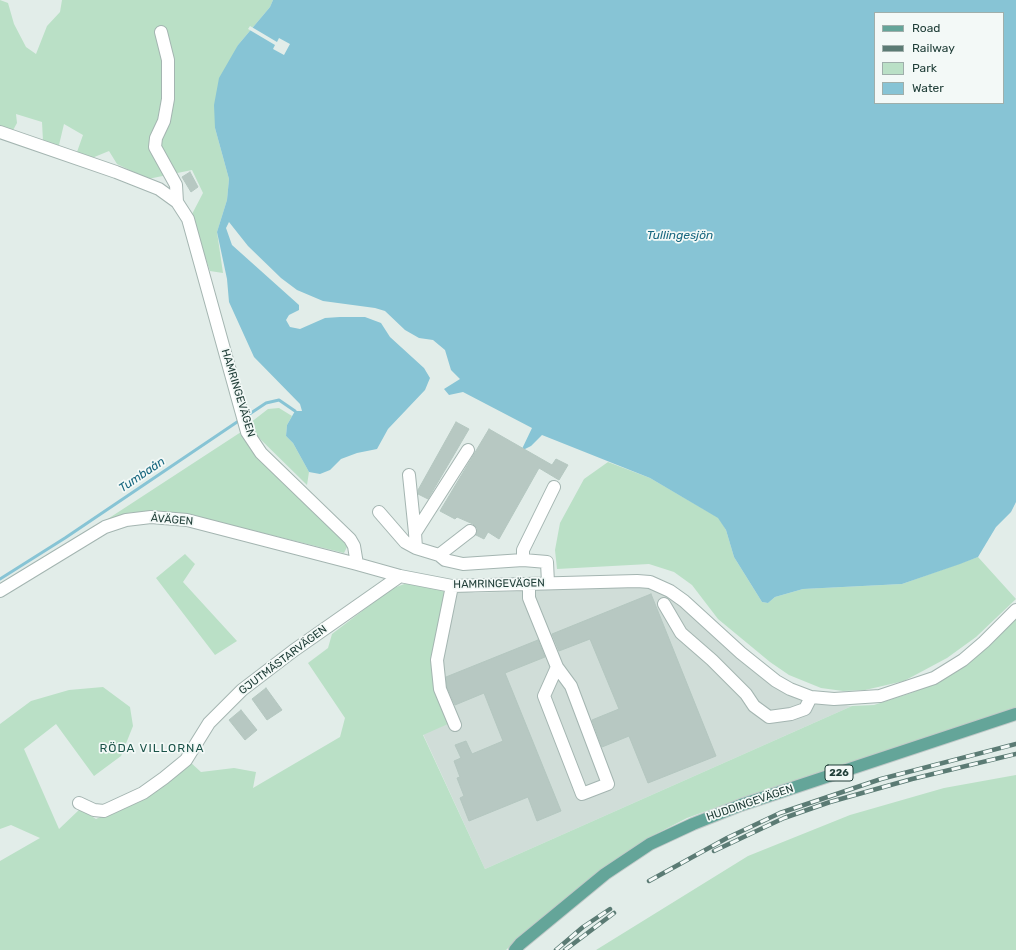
<!DOCTYPE html>
<meta charset="utf-8">
<style>
body{margin:0}
#map{position:relative;width:1016px;height:950px;overflow:hidden;background:#e2ede9;font-family:Rubik,sans-serif}
canvas{display:block}
.legend{position:absolute;left:874px;top:12px;width:130px;height:92px;box-sizing:border-box;background:#f3f9f7;border:1px solid #9fafab;margin:0;padding:5px 7px;list-style:none;font-size:12px;color:#213f39}
.legend li{display:flex;align-items:center;gap:8px;height:20px}
.legend b{width:20px;border:1px solid #9fafab}
</style>
<div id="map">
<canvas width="1016" height="950"></canvas>
<ul class="legend">
<li><b style="height:5px;background:#64a599"></b>Road</li>
<li><b style="height:5px;background:#5b7b74"></b>Railway</li>
<li><b style="height:11px;background:#bae0c6"></b>Park</li>
<li><b style="height:11px;background:#87c4d5"></b>Water</li>
</ul>
</div>
<script>
const ctx = document.querySelector('canvas').getContext('2d');
ctx.lineJoin = 'round';
function fill(path, color) {
  ctx.fillStyle = color;
  ctx.fill(path, 'evenodd');
}
function toPath(rows) {
  const path = new Path2D();
  for (const r of rows) {
    path.moveTo(r[0], r[1]);
    for (let i = 2; i < r.length; i += 2) path.lineTo(r[i], r[i + 1]);
  }
  return path;
}
function strokePath(path, color, width, dash) {
  ctx.strokeStyle = color;
  ctx.lineWidth = width;
  ctx.lineCap = dash ? 'butt' : 'round';
  ctx.setLineDash(dash || []);
  ctx.stroke(path);
}
function drawText(font, color, halo, rows, align = 'center') {
  ctx.font = font + ' Rubik,sans-serif';
  ctx.lineWidth = 3.5;
  ctx.setLineDash([]);
  ctx.textBaseline = 'middle';
  ctx.strokeStyle = halo;
  ctx.fillStyle = color;
  for (const [text, x, y, turn = 0] of rows) {
    ctx.save();
    ctx.translate(x, y);
    ctx.rotate((+turn || 0) * Math.PI / 180);
    ctx.textAlign = isNaN(turn) ? turn : align;
    if (halo) ctx.strokeText(text, 0, 0);
    ctx.fillText(text, 0, 0);
    ctx.restore();
  }
}
const built = toPath([
 [632,586,650,588,668,595,763,679,795,697,852,706,485,869,423,734,447,724,437,695,442,589,475,593]
]);
const green = toPath([
 [0,0,8,3,14,24,26,47,36,54,47,26,60,12,62,0,273,0,270,7,238,45,215,128,229,179,227,200,217,232,223,273,210,271,191,216,203,193,192,170,148,179,117,164,109,151,92,158,77,152,83,135,64,124,59,145,52,145,43,141,42,122,16,114,17,123,12,132,0,128],
 [279,408,292,416,287,425,286,436,293,443,309,472,307,485,253,432,250,423,268,409],
 [241,432,349,543,344,553,186,514,151,511,127,513,100,524],
 [608,462,650,478,719,518,726,530,734,557,762,602,768,603,775,597,803,589,902,584,978,557,1016,599,976,637,947,658,904,681,865,690,843,691,821,688,789,675,770,662,718,619,692,585,674,572,649,564,557,569,555,550,560,523,584,479],
 [185,554,195,564,183,582,237,641,215,655,156,578],
 [407,583,442,589,447,597,437,695,448,724,423,735,485,869,852,706,874,705,911,693,938,682,968,662,1016,617,1016,708,734,801,687,818,656,834,601,869,521,935,506,950,0,950,0,861,40,838,11,825,0,829,0,724,31,701,69,690,103,687,130,707,133,726,121,756,94,776,56,724,24,749,59,829,80,809,96,819,142,797,190,762,201,772,234,768,256,772,253,788,340,737,345,718,308,663,328,648,332,634,391,589],
 [1016,775,1016,950,596,950,748,856,850,815,944,788]
]);
const water = toPath([
 [273,0,1016,0,1016,502,1011,512,996,527,978,557,960,564,902,584,803,589,775,597,768,603,762,602,734,557,726,530,718,518,650,478,542,435,531,446,521,451,532,428,463,392,449,395,444,389,460,379,451,370,445,350,433,340,419,338,405,330,385,311,375,308,323,301,297,290,281,278,248,246,229,222,226,228,232,245,299,305,299,310,289,315,286,320,290,327,300,329,325,318,340,317,365,317,381,323,390,337,424,368,430,378,425,390,388,429,377,449,357,453,341,459,330,470,320,474,309,472,293,443,286,436,287,425,295,411,302,411,300,404,254,357,229,302,227,279,217,232,227,200,229,179,215,128,214,105,219,78,238,45,270,7],
 [875,13,1003,13,1003,103,875,103]
]);
const pier = toPath([
 [250,26,277,42,279,38,290,44,284,55,273,49,275,45,248,29]
]);
const stream = toPath([
 [245,417,266,403,279,400,295,411],
 [0,579,65,538,240,420]
]);
const building = toPath([
 [190,172,198,187,191,192,182,177,190,172],
 [456,422,469,429,428,499,418,494,418,490,456,422],
 [489,429,552,465,556,459,568,465,559,480,539,468,499,539,488,532,484,539,476,535,477,528,473,524,457,517,455,519,440,511,489,429],
 [651,594,716,756,648,783,629,736,602,747,592,720,619,709,590,639,559,651,552,634,651,594],
 [538,640,545,657,505,673,561,811,537,821,528,797,469,821,460,798,464,796,457,778,460,777,454,761,461,758,455,745,466,741,472,754,503,741,484,693,455,705,447,687,446,677,538,640],
 [266,688,282,710,267,720,252,699,266,688],
 [241,710,257,730,245,740,229,720,241,710]
]);
const minor = toPath([
 [161,32,168,60,168,99,164,121,156,138,155,147,176,185,177,202],
 [0,132,116,172,159,189,177,202,188,219,247,432,261,453,350,539,354,546,357,564,400,576,452,586,637,581,650,582,670,591,684,601,741,653,776,681,790,689,811,697,834,699,880,696,934,678,963,660,984,642,1016,610],
 [409,475,415,533],
 [379,512,405,542,416,548,439,555,445,560,463,564,523,560,547,562,548,583],
 [416,548,415,533,468,450],
 [439,555,470,531],
 [523,560,523,550,554,487],
 [529,584,529,598,557,667,571,686,608,784,582,794,544,696,557,667],
 [452,586,437,660,440,689,455,725],
 [0,591,105,527,126,520,151,517,187,520,357,564],
 [664,604,681,633,712,660,746,694,754,706,769,717,791,714,805,709,811,697],
 [79,803,94,810,104,811,143,793,164,778,186,760,209,723,242,690,293,651,400,576]
]);
const major = toPath([
 [515,950,520,944,605,874,650,844,693,824,741,805,1016,714]
]);
const rail = toPath([
 [714,851,784,818,830,802,912,779,1016,754],
 [649,881,727,838,780,813,881,779,1016,744],
 [556,950,583,927,610,909],
 [565,950,614,913]
]);
const shields = [
 [839,773,28]
];
const shieldNames = [
 ["226",839,773]
];
const streetNames = [
 ["HAMRINGEVÄGEN",238,393,73],
 ["ÅVÄGEN",172,520,5],
 ["HAMRINGEVÄGEN",499,584,-1],
 ["GJUTMÄSTARVÄGEN",283,660,-37],
 ["HUDDINGEVÄGEN",750,803,-19]
];
const waterNames = [
 ["Tullingesjön",680,236],
 ["Tumbaån",142,475,-34]
];
const neighbourhoodNames = [
 ["RÖDA VILLORNA",152,749]
];
fill(built, '#d0ddd8');
fill(green, '#bae0c6');
fill(water, '#87c4d5');
fill(pier, '#e2ede9');
strokePath(stream, '#87c4d5', 3);
fill(building, '#b7c8c2');
strokePath(building, '#b4c7c0', 1);
strokePath(minor, '#a4b5b1', 14);
strokePath(major, '#c1c9c8', 14);
strokePath(minor, '#fff', 12);
strokePath(major, '#64a599', 12);
strokePath(rail, '#5b7b74', 4.5);
strokePath(rail, '#f3f9f7', 3, [9]);
for (const [x, y, w] of shields) {
  const box = new Path2D();
  box.roundRect(x - w / 2, y - 8, w, 16, 3);
  ctx.fillStyle = '#f3f9f7';
  ctx.fill(box);
  strokePath(box, '#213f39', 1);
}
drawText('bold 10px', '#213f39', null, shieldNames);
drawText('11px', '#213f39', '#f3f9f7', streetNames);
drawText('italic 12px', '#17677f', '#f3f9f7', waterNames);
ctx.letterSpacing = '1px';
drawText('12px', '#1b5349', '#f3f9f7', neighbourhoodNames);
ctx.letterSpacing = '0px';
</script>
